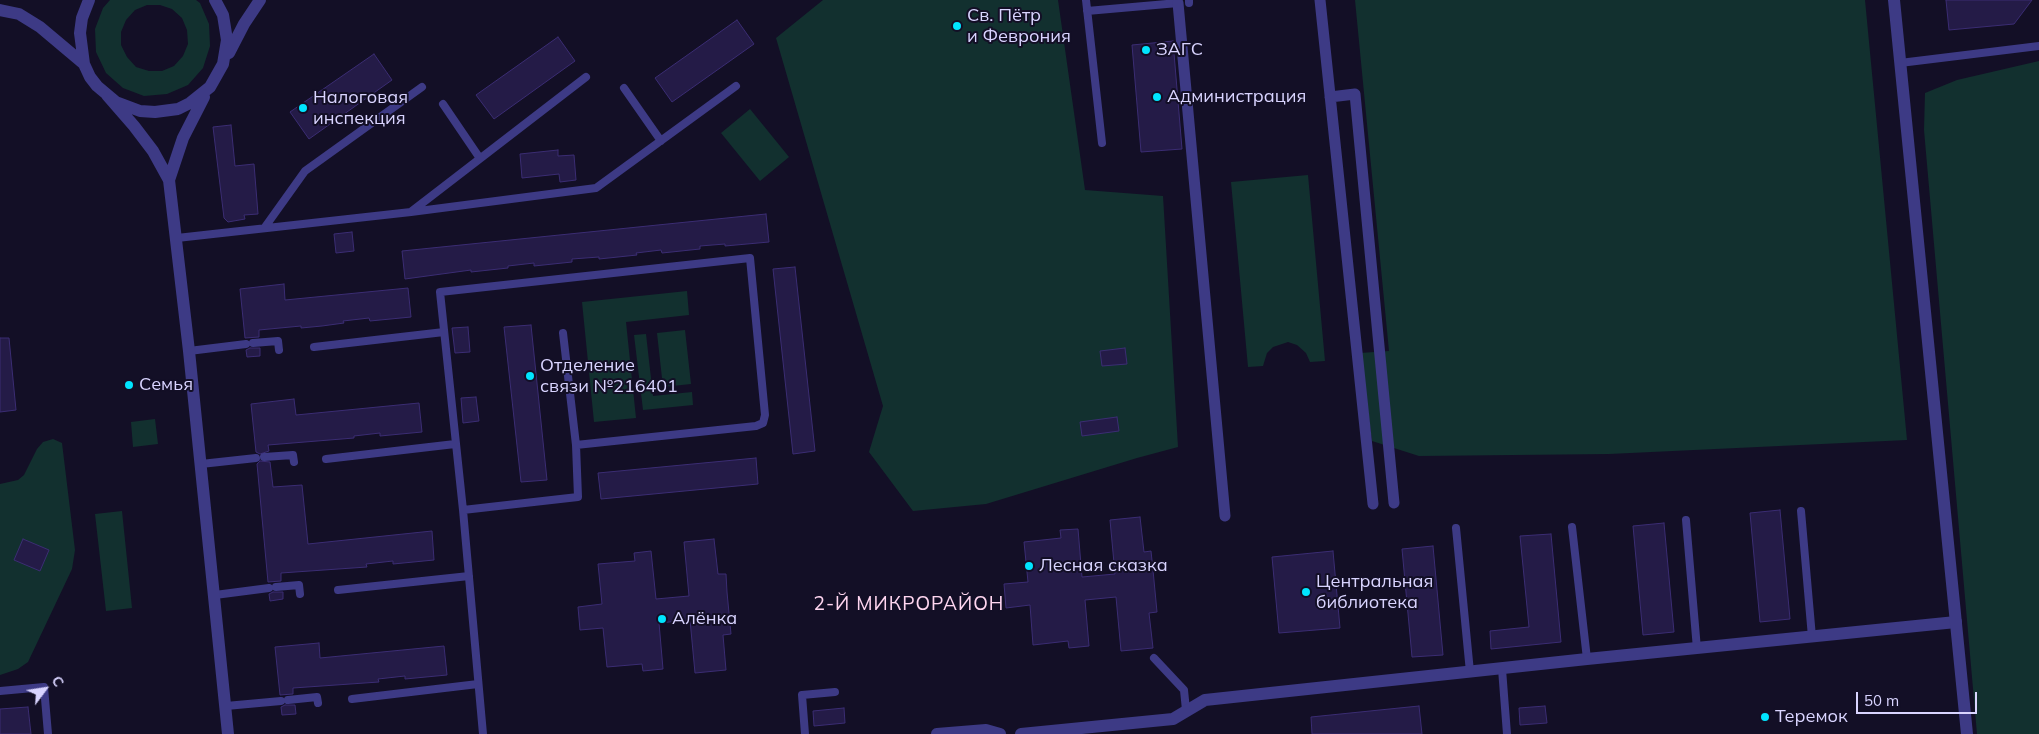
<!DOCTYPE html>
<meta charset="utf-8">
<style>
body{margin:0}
#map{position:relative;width:2039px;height:734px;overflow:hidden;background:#130f26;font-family:Mulish,sans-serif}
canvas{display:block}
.north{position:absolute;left:20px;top:664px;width:50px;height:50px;-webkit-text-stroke:4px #130f26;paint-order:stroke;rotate:59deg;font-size:14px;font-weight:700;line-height:20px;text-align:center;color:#d9d4ff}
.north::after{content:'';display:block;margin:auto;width:18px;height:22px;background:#d9d4ff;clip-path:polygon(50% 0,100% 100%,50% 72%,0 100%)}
.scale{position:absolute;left:1856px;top:692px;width:121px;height:22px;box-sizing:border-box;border:2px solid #d9d4ff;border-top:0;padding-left:6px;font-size:15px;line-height:18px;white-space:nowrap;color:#d9d4ff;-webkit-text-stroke:4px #130f26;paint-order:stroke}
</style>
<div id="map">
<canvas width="2039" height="734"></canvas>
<div class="north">С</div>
<div class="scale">50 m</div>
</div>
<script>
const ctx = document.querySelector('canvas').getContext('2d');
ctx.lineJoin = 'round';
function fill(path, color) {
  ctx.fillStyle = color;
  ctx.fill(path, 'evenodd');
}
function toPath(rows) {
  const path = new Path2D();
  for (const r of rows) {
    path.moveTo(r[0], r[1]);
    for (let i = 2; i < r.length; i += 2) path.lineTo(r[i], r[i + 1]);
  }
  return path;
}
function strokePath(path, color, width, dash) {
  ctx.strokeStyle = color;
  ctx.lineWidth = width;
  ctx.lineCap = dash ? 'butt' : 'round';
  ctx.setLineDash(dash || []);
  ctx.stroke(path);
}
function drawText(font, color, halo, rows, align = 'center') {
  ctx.font = font + ' Mulish,sans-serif';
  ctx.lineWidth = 4;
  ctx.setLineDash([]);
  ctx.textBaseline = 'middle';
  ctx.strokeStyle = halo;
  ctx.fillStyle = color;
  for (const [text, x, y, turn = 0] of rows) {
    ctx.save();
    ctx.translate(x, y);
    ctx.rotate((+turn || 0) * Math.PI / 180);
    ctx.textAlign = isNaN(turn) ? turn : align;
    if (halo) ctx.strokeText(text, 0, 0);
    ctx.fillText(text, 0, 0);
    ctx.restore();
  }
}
const green = toPath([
 [110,0,196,0,200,3,209,24,210,46,203,68,188,85,167,94,144,96,123,88,106,73,96,52,95,29,103,8],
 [147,5,160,5,172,9,182,18,187,30,188,44,183,56,174,66,162,71,149,71,136,67,127,57,121,45,121,32,126,20,135,10],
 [823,0,1058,0,1085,190,1163,196,1178,447,1137,458,986,504,913,511,869,452,883,406,776,38],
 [1355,0,1865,0,1907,440,1609,454,1419,456,1372,441,1360,353,1389,351],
 [2039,61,2039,734,1977,734,1924,130,1925,93,1957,80],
 [750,109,789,157,760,181,721,133],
 [1308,175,1325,361,1310,362,1306,353,1297,345,1288,342,1273,347,1267,353,1263,366,1248,367,1231,182],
 [687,291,689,315,626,322,636,418,594,422,582,302],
 [685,330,691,384,663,387,657,333],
 [646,334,653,396,692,392,693,405,643,410,634,335],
 [155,419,158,444,133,447,131,422],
 [53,439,62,443,75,550,72,569,28,662,18,669,0,675,0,484,18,480,24,475,37,449,43,442],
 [122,511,132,608,106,611,95,514]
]);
const building = toPath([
 [1946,0,2032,0,2014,24,1949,30,1946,0],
 [737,20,754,44,672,102,655,78,737,20],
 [558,37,575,61,494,119,476,95,558,37],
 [1173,41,1182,149,1141,152,1132,45,1173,41],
 [374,54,392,80,309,139,290,112,374,54],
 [231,125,235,166,254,164,258,214,244,215,245,219,228,222,224,218,213,127,231,125],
 [558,150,558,156,574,155,576,180,560,182,559,174,522,178,520,154,558,150],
 [766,214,769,242,725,246,725,244,700,246,700,249,662,253,661,250,636,253,637,255,599,259,599,257,572,259,572,262,534,266,534,263,508,266,508,268,471,272,471,270,405,279,402,251,766,214],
 [352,232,354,251,336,253,334,234,352,232],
 [795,267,815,451,793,454,773,269,795,267],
 [284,284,285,300,408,288,411,317,370,321,369,318,343,321,344,323,322,326,301,328,301,326,259,330,259,337,245,338,240,289,284,284],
 [531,325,547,480,521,482,504,327,531,325],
 [468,327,470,352,455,353,452,328,468,327],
 [0,338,9,338,16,410,0,412,0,338],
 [250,348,260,348,260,356,247,357,246,350,250,348],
 [1125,348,1127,364,1102,366,1100,351,1125,348],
 [476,397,479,421,463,423,461,398,476,397],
 [294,399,296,415,419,403,422,432,380,436,380,433,354,436,354,438,268,445,269,451,260,454,256,452,251,404,294,399],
 [1117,417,1119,431,1082,436,1080,422,1117,417],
 [756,458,758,484,601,499,598,473,756,458],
 [260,461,270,462,273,487,302,485,308,544,432,531,434,560,393,564,393,561,366,564,367,567,281,573,281,581,268,582,257,464,260,461],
 [1780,510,1790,619,1760,622,1750,513,1780,510],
 [1140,517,1144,552,1151,551,1153,570,1157,612,1149,613,1153,648,1121,651,1116,597,1085,600,1089,646,1069,648,1068,641,1033,645,1030,605,1006,608,1004,584,1028,582,1024,542,1061,538,1060,530,1078,529,1082,577,1115,574,1110,520,1140,517],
 [1664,523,1674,632,1643,635,1633,526,1664,523],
 [1551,534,1561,642,1491,649,1490,631,1529,627,1520,536,1551,534],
 [23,539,49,550,40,571,14,560,23,539],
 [714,539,718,574,726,574,727,592,731,634,723,635,726,670,695,673,690,620,659,623,663,669,643,671,642,664,607,667,603,628,580,630,578,607,602,604,598,564,635,561,634,553,651,551,656,599,689,596,684,542,714,539],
 [1433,546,1443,655,1412,657,1402,549,1433,546],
 [1333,551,1340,628,1279,633,1272,557,1333,551],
 [273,592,283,592,283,599,270,601,269,594,273,592],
 [319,643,320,658,444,646,447,675,405,679,405,676,378,679,379,682,293,688,293,694,280,695,275,647,319,643],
 [285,705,295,705,296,714,282,715,281,707,285,705],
 [1419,706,1422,734,1312,734,1311,717,1419,706],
 [1545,706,1547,723,1520,725,1519,708,1545,706],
 [28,707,31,734,0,734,0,709,28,707],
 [844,708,845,723,814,726,813,711,844,708]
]);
const service = toPath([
 [1086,0,1102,143],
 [1189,0,1189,3],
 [1087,11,1178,3],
 [1900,63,2039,46],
 [624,88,661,141],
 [443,104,479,157],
 [412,211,586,77],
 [265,227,305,171,422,87],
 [177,238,411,212,596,188,736,86],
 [253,343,278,341,279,350],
 [314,347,444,332],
 [189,351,246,344],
 [264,457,293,455,294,462],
 [326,459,455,444],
 [201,464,256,458],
 [463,510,578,497,576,445,563,333],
 [1801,511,1812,637],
 [1686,520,1697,649],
 [1572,527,1587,659],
 [1456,528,1470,672],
 [276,587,299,585,300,594],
 [338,590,469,576],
 [215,595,269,588],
 [1154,658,1184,690,1186,710],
 [1502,669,1507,734],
 [0,691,44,687,48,734],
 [352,699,478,684],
 [288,700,317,697,318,703],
 [226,706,281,701],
 [483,734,463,510,440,292,750,258,765,415,763,423,756,426,576,445],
 [805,734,802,695,835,692]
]);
const pedestrian = toPath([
 [1320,0,1373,504],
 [1178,3,1225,516],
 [1330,97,1355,94,1394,503]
]);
const minor = toPath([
 [937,734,986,730,1000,734],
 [1021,734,1173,719,1205,700,1587,659,1956,622]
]);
const tertiary = toPath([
 [89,0,82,18,80,33,84,64,90,77,97,86,116,102,140,111,155,112,178,109,190,103,210,87,223,64,227,40,223,15,215,0],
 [1894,0,1967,734],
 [0,10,19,14,40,27,84,64],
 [229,53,244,24,260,0],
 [107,95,134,126,153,151,169,180,189,351,228,734],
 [169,180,183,138,204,97]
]);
const markers = [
 [957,26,5,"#00e5ff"],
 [1146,50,5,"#00e5ff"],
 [1157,97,5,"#00e5ff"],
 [303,108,5,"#00e5ff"],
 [530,376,5,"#00e5ff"],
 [129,385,5,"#00e5ff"],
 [1029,566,5,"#00e5ff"],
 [1306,592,5,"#00e5ff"],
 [662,619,5,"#00e5ff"],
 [1765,717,5,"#00e5ff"]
];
const poiNames = [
 ["Св. Пётр",967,16],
 ["и Феврония",967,37],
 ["ЗАГС",1156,50],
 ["Администрация",1167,97],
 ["Налоговая",313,98],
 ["инспекция",313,119],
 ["Отделение",540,366],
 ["связи №216401",540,387],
 ["Семья",139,385],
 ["Лесная сказка",1039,566],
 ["Центральная",1316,582],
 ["библиотека",1316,603],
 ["Алёнка",672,619],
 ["Теремок",1775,717]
];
const neighbourhoodNames = [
 ["2-Й МИКРОРАЙОН",909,604]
];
fill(green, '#12302f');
fill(building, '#241b47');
strokePath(building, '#3b2d73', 1);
strokePath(service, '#3d3a85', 8);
strokePath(pedestrian, '#3d3a85', 11);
strokePath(minor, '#3d3a85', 12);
strokePath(tertiary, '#3d3a85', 12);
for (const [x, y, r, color] of markers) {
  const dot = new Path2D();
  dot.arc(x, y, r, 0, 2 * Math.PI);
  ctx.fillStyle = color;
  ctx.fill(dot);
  strokePath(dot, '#130f26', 2);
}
drawText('18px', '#d9d4ff', '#130f26', poiNames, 'left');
ctx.letterSpacing = '1px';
drawText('19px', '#ffd6f0', '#130f26', neighbourhoodNames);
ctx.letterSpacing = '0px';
</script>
